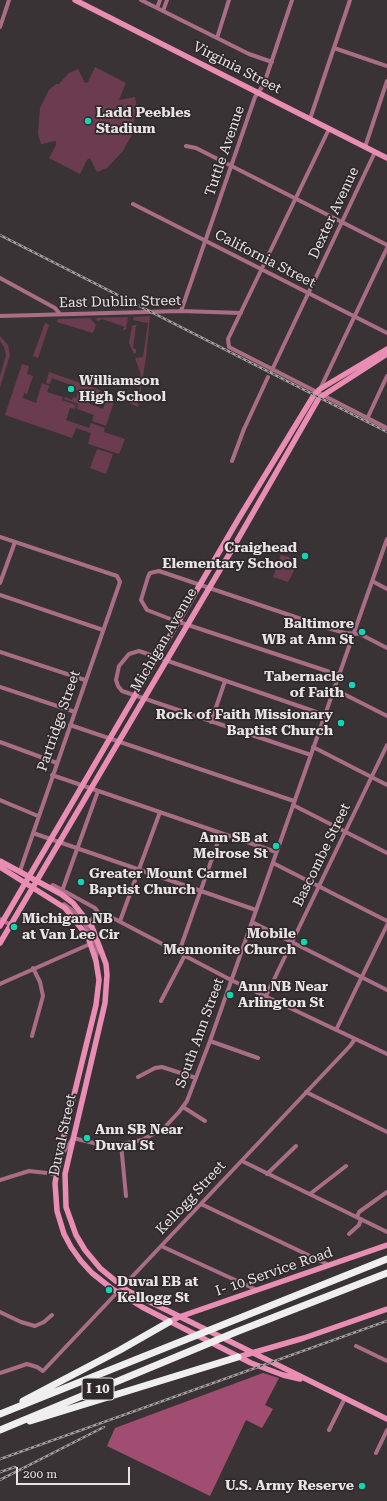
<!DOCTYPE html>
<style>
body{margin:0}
#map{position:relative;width:387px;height:1501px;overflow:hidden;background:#393335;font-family:"Roboto Serif",serif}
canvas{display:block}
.scale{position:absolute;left:16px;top:1467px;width:114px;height:18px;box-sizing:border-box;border:2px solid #e8e3e5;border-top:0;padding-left:5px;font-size:12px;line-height:14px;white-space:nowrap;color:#e8e3e5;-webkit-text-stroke:3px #2f292b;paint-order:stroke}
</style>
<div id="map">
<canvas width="387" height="1501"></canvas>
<div class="scale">200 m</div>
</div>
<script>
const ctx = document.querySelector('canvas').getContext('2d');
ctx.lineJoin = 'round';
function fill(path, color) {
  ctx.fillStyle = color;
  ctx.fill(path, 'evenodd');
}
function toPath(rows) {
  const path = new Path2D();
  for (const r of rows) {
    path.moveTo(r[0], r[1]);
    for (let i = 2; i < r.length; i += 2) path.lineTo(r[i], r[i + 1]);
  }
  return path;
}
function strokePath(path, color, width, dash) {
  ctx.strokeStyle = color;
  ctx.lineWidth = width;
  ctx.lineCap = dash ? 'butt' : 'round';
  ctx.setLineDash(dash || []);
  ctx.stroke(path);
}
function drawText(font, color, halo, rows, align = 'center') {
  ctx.font = font + ' "Roboto Serif",serif';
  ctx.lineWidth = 3.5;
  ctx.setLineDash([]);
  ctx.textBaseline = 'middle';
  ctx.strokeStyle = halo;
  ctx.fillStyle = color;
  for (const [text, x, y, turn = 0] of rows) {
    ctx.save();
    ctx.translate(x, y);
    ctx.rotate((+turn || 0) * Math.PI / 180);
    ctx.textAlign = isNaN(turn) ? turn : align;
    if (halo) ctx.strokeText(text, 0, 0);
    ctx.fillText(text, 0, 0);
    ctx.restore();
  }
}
const green = toPath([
 [95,67,126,83,119,100,135,97,137,108,132,130,134,131,123,151,107,168,97,172,90,158,87,160,80,174,49,158,56,145,56,141,41,144,38,134,40,108,49,90,56,84,59,84,69,73,78,69,85,83,88,82],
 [150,316,146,358,138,407,127,402,129,398,138,392,142,383,140,372,135,358,143,357,148,323,133,320,134,317],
 [128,317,126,329,124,330,122,330,125,327,102,319,98,321,95,318],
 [90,318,96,325,93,333,57,322,58,319],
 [45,323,49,325,38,358,33,356],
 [134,325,139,326,136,326,133,348,136,349,136,353,134,354,129,343,132,326],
 [0,336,8,345,10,355,0,387,0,376,6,355,4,347,0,341],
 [22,364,29,366,27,374,33,376,27,394,24,393,23,398,36,403,42,383,49,386,47,392,63,397,62,400,76,405,75,409,70,408,66,420,89,428,91,423,105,428,104,432,125,439,119,454,88,444,91,433,76,428,72,438,5,415],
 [49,372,100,390,100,394,91,392,88,399,90,404,103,409,106,401,112,401,114,402,106,426,92,421,94,415,77,409,78,404,64,399,65,397,72,400,73,397,76,398,78,391,75,390,76,387,52,378,50,384,46,383],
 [97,449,113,454,106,474,90,468],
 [281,555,289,557,296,567,288,582,273,577]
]);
const forest = toPath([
 [263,1373,279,1378,265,1405,273,1409,262,1428,246,1420,210,1496,107,1446,115,1428]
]);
const street = toPath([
 [141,0,249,54,272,62],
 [157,8,160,0],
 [163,11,167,0],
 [0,27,9,0],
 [217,38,229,0],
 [334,48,387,66],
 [310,119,350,0],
 [329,129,228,339,229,347,387,428],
 [186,146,196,148,387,245],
 [365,147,387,81],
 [133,204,387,333],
 [0,278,55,308,60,314],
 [181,311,255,97,264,84,292,0],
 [0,316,181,311,241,313],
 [272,370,375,152],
 [320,389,387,248],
 [367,419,387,376],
 [232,461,244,429,268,377],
 [0,537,117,576,120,582,20,871],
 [372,581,387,589],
 [0,583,15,542],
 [0,595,103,630],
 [0,652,85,680],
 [339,675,173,620,147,610,141,600,148,577,150,573,159,571,328,628,345,633,360,634,387,648],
 [0,687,75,712],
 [334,689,387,716],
 [211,722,225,681],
 [70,725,294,801],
 [0,742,57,763],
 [313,747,387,785],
 [311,755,122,691,118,686,116,680,119,666,129,654,139,651,325,715],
 [52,775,276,852],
 [0,800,38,816],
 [293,805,387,853],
 [33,833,256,910],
 [273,863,387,921],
 [49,888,53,885,95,908,100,915],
 [62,891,98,791],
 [64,904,72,910,84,923,96,945,97,951,96,959],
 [0,919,11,925],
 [120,921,160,812],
 [252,922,387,990],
 [84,923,100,915,109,916,231,980,387,1054],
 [179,952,221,833],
 [0,984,90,944],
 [266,996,387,745],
 [161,1001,185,955],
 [336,1030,387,925],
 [32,1036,43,996,40,982,33,968],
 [210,1041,258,1058],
 [138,1077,155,1068,162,1067,196,1078],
 [306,1092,387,1132],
 [183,1107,205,1121],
 [121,1144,126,1196],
 [61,1156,73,1138,98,1144,117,1145,142,1140,163,1129,179,1112,187,1101,210,1041,387,539],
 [242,1161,387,1232],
 [267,1174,296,1146],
 [0,1180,29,1171,56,1174],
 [310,1194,346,1166],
 [201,1204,329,1265],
 [357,1217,359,1212,387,1192],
 [349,1234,359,1225,361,1219],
 [161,1246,257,1290],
 [0,1312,21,1322,35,1326,44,1322,52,1315],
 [356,1346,387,1361],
 [0,1373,27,1364,37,1367,43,1371,350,1046,355,1039],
 [329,1430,345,1398],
 [376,1453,387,1430]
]);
const secondary = toPath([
 [75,0,387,158],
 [0,861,61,894,73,903,92,927,106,964,107,975,105,1003,65,1174,66,1207,76,1235,85,1250,100,1268,128,1291,387,1419],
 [0,867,65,908,88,937,96,961,99,980,96,1005,62,1144,55,1183,57,1211,64,1234,71,1247,81,1261,92,1273,111,1288,142,1307,251,1363,283,1375,300,1379],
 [0,926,239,518,314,395,320,389,387,349],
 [0,943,234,546,319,398,387,354],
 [169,1322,179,1317,387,1245],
 [238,1357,304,1338,387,1309]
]);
const highway = toPath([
 [23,1401,120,1350,169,1322],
 [0,1414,387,1259],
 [30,1421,238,1357],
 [0,1430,236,1332,387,1273]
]);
const rail = toPath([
 [0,235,387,432],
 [0,1459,387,1321],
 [0,1472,15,1467],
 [0,1480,104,1427]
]);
const markers = [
 [88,121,4,"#12d5b4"],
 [71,389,4,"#12d5b4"],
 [305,556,4,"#12d5b4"],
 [362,632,4,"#12d5b4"],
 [352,685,4,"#12d5b4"],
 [341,723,4,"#12d5b4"],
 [276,846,4,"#12d5b4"],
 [81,882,4,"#12d5b4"],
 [14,927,4,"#12d5b4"],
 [304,942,4,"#12d5b4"],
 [230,995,4,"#12d5b4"],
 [87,1138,4,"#12d5b4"],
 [109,1290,4,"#12d5b4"],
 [362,1486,4,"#12d5b4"]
];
const shields = [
 [98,1389,32]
];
const shieldNames = [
 ["I 10",98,1389]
];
const streetNames = [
 ["Virginia Street",237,68,27],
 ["Tuttle Avenue",225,151,-71],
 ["Dexter Avenue",334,213,-65],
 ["California Street",265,259,27],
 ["East Dublin Street",120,302,-1],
 ["Michigan Avenue",164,640,-60],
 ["Partridge Street",59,721,-71],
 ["Bascombe Street",322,855,-64],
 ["South Ann Street",200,1033,-70],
 ["Duval Street",63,1135,-78],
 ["Kellogg Street",191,1198,-47],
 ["I- 10 Service Road",274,1272,-19]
];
const poiNames = [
 ["Ladd Peebles",96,113],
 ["Stadium",96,129],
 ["Williamson",79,381],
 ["High School",79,397],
 ["Craighead",297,548,"right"],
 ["Elementary School",297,564,"right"],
 ["Baltimore",354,624,"right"],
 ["WB at Ann St",354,640,"right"],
 ["Tabernacle",344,677,"right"],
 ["of Faith",344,693,"right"],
 ["Rock of Faith Missionary",333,715,"right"],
 ["Baptist Church",333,731,"right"],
 ["Ann SB at",268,838,"right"],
 ["Melrose St",268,854,"right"],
 ["Greater Mount Carmel",89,874],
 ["Baptist Church",89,890],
 ["Michigan NB",22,919],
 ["at Van Lee Cir",22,935],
 ["Mobile",296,934,"right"],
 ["Mennonite Church",296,950,"right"],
 ["Ann NB Near",238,987],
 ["Arlington St",238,1003],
 ["Ann SB Near",95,1130],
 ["Duval St",95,1146],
 ["Duval EB at",117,1282],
 ["Kellogg St",117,1298],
 ["U.S. Army Reserve",354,1486,"right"]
];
fill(green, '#6b3c4f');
fill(forest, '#a14d72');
strokePath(street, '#a96e86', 4);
strokePath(secondary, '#ea8db4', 5.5);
strokePath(highway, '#efefef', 7);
strokePath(rail, '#a59fa1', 2.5);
strokePath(rail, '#2f292b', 1, [3]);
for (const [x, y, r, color] of markers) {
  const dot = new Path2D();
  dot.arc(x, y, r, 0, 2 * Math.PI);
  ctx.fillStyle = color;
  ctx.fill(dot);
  strokePath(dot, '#2f292b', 1.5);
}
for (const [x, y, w] of shields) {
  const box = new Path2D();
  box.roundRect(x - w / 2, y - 11, w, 22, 3);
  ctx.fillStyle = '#2f292b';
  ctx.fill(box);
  strokePath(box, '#e8e3e5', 1);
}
drawText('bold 13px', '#e8e3e5', null, shieldNames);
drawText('14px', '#e8e3e5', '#2f292b', streetNames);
drawText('bold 14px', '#e8e3e5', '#2f292b', poiNames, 'left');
</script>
